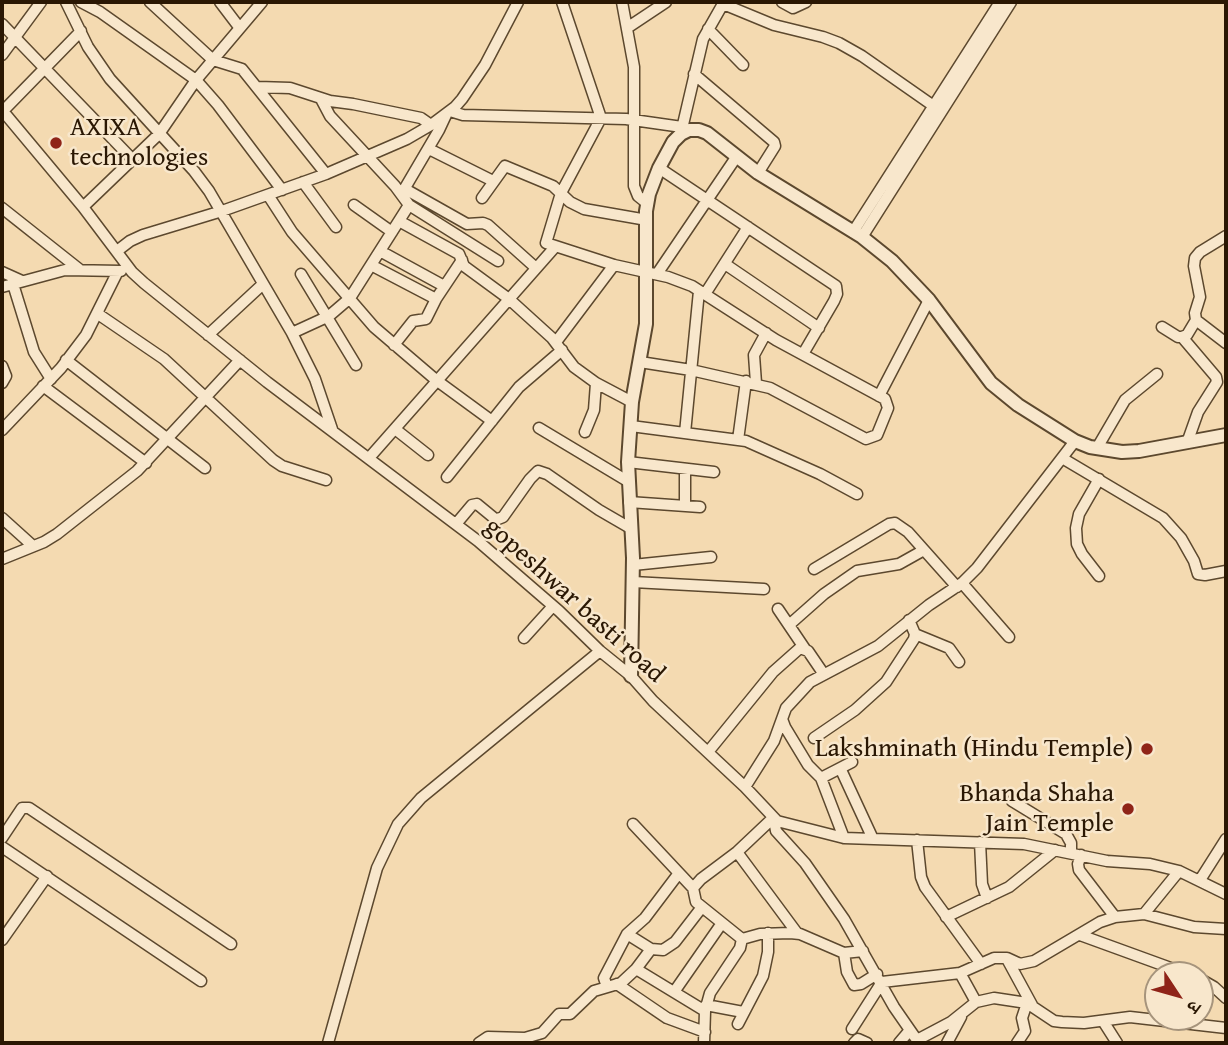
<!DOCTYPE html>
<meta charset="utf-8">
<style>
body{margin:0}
#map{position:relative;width:1228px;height:1045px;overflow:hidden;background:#f4dab1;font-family:"Gentium Book Plus","Noto Serif Devanagari",serif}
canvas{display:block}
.frame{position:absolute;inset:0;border:4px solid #2a1703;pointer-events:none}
.north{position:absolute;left:1144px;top:961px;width:70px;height:70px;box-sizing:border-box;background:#f8e7cc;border:2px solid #a6947c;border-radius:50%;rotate:126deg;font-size:19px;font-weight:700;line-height:28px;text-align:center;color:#2a1703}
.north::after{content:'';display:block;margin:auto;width:24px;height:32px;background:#8f2418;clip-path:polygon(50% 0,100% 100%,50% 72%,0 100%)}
</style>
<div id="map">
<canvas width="1228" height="1045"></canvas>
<div class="frame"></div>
<div class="north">उ</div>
</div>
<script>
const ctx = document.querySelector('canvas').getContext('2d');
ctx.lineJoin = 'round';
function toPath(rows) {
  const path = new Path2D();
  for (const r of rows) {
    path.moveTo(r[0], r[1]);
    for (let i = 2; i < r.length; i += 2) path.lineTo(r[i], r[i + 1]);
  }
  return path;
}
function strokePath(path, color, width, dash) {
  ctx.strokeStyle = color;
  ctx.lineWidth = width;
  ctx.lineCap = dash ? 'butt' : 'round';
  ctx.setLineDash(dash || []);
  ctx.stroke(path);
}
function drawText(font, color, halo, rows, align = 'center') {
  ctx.font = font + ' "Gentium Book Plus",serif';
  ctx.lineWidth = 5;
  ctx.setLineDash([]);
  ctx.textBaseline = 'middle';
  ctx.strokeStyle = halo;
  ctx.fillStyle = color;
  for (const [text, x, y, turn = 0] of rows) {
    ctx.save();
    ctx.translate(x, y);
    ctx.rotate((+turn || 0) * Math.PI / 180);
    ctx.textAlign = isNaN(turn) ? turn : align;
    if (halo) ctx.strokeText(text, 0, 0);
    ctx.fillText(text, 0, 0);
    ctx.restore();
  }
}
const minor = toPath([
 [66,2,88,47,110,79,194,171,209,191,292,333,315,379,332,429],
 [81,2,100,12,196,80,218,105,282,190],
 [150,2,213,60,242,69,326,174],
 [220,2,239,27],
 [562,2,601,118,561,193,546,243,614,265,668,277,692,286,776,340,885,399,888,408,877,435,866,439,770,388,691,370,640,362],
 [622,2,634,67,634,186,638,196,648,204],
 [782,2,793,8,806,2],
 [723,4,774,25,823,37,839,43,862,56,935,107],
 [2,24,133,160],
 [627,28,666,2],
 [708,29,743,65],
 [2,55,41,2],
 [694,74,774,142,775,146,758,173],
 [258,87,290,88,330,101,353,104,421,118,431,125],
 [321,99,330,116,395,186,409,205,498,261],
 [2,110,83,207,132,272,144,283,267,382,478,541,559,611,600,651,631,676,653,701,745,787,777,821,844,838,1024,844,1107,861,1150,864,1179,871,1226,894],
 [3,111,81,31],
 [450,111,463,115,626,119,682,127],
 [681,133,703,39,724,2],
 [429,149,493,181],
 [659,168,836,286,837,294,834,301,803,354],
 [303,182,336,227],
 [405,189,467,224,483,223,488,225,536,268],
 [402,193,439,130,446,115],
 [268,195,292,232,374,327,436,380,492,421],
 [482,198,505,166,553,186,570,202,584,209,647,220],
 [354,205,392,232],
 [83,207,159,134,196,80,262,2],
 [2,208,79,269],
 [399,221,459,254,464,266,509,299,552,338,574,367,596,383,632,402],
 [853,232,1000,2],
 [1226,236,1200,252,1195,258,1194,266,1200,297,1195,313,1196,320,1226,343],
 [862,237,1011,2],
 [117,251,130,241,143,235,222,211,326,174,407,139,431,125,455,107,462,99,485,65,518,2],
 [380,251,444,286],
 [725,264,819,328],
 [371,265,436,299],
 [2,272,22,281],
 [301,274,356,365],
 [657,274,737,156],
 [13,284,34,352,51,379],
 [2,287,65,270,121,271],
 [705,294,748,227],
 [98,314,164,359,273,460,282,466,326,480],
 [1162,327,1178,337,1182,337,1187,335,1196,320],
 [292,333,329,316,350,298,409,205],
 [208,335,263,284],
 [1182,337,1216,377,1217,382,1198,412,1187,443],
 [556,342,614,265],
 [394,345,413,321,426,319,436,299,462,260],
 [66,360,205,468],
 [2,366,6,376,2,383],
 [756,383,754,355,766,333],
 [43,386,146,463],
 [879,396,929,300],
 [631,426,746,441,820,474,857,494],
 [539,428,629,482],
 [395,429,428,455],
 [2,430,61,368,86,335,118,271],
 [585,432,594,410,596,383],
 [685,433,699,291],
 [738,440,746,381],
 [1097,448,1125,400,1157,374],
 [369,458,555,247],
 [1062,458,1163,518,1181,538,1194,561,1198,574,1205,575,1226,571],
 [628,462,714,472],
 [685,469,685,505],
 [447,477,519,387,562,350],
 [1099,479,1079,514,1076,528,1077,544,1082,554,1099,576],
 [629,502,700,507],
 [2,518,33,546],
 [456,524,472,505,477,504,494,518,498,519,503,517,530,479,538,471,547,474,599,510,630,528],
 [2,559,44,542,57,534,137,471,240,360],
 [633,565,711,557],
 [814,569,889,524,895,523,908,532,957,587],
 [633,582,764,589],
 [962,583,1009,637],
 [778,609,805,649],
 [789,625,824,594,857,571,899,564,924,550],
 [915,634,949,648,959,662],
 [524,638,553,606],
 [814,738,855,710,886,682,914,639,915,634,909,620],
 [708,752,773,672,800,648,808,651,823,673],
 [842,772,873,839],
 [821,778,852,762],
 [745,787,774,741,782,719],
 [1012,801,1066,834,1071,843,1071,853],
 [777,821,775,825,776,831,805,863,844,919,894,1007,919,1043],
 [633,824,693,888],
 [2,838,22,808,29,808,231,944],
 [844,838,821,778,808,765,785,727,782,719,786,708,810,682,878,646,929,605,962,583,977,568,1075,441],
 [917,840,921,877,925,887,981,964],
 [980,842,982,884,987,898],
 [2,847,201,981],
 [737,852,797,933],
 [1081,855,1078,864,1079,870,1115,917],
 [1200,880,1226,839],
 [1144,914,1194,927,1226,929],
 [946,917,1009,887,1055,850],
 [627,934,651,949,663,950,675,942,702,907],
 [1080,935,1190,975],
 [742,939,760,934,790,933,800,934,844,953,863,951],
 [2,940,47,876],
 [844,953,847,972,854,985,861,984,877,974],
 [1007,959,1032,1005],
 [636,969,705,1011],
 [960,973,976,1002],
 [1200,979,1214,987,1226,998],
 [617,984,667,1018,705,1032],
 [607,987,604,978,627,934,645,918,679,873],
 [674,992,722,923],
 [706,1005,743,1012],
 [1103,1021,1117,1043],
 [738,1024,763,976,768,952,768,933],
 [852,1029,882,982,960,973,994,958,1007,958,1020,964,1034,961,1100,922,1115,917,1144,914,1179,871],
 [917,1040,951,1022,976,1002,994,998,1027,1003,1054,1021,1062,1022,1084,1023,1130,1017,1226,1028],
 [328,1043,377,868,398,824,421,798,600,651],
 [479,1043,488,1037,525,1038,542,1033,559,1014,570,1014,594,991,621,983,636,969,651,949],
 [704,1043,705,1011,710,993,740,948,742,939,696,902,693,888,701,879,737,852,773,818],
 [854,1043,858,1039,867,1043],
 [899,1043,910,1030],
 [947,1043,961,1017],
 [1017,1043,1025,1031,1022,1018,1027,1003]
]);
const tertiary = toPath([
 [631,676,633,558,628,462,632,402,646,324,646,211,649,194,659,168,673,142,681,134,689,130,699,130,707,133,758,173,862,237,892,261,929,300,991,383,1018,405,1075,441,1090,447,1122,452,1139,451,1226,435]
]);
const markers = [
 [56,143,7,"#8f2418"],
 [1147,749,7,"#8f2418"],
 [1128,809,7,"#8f2418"]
];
const poiNames = [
 ["AXIXA",70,128,"left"],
 ["technologies",70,158,"left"],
 ["Lakshminath (Hindu Temple)",1133,749],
 ["Bhanda Shaha",1114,794],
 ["Jain Temple",1114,824]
];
const streetNames = [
 ["gopeshwar basti road",574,601,42]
];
strokePath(minor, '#5c482e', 13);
strokePath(tertiary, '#5c482e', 16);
strokePath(minor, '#f8e7cc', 10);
strokePath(tertiary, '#f8e7cc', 12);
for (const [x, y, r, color] of markers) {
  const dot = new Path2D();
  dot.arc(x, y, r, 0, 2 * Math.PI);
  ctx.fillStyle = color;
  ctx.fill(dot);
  strokePath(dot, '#f8e7cc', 2.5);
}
drawText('26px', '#2a1703', '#f8e7cc', poiNames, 'right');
drawText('26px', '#2a1703', '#f8e7cc', streetNames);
</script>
